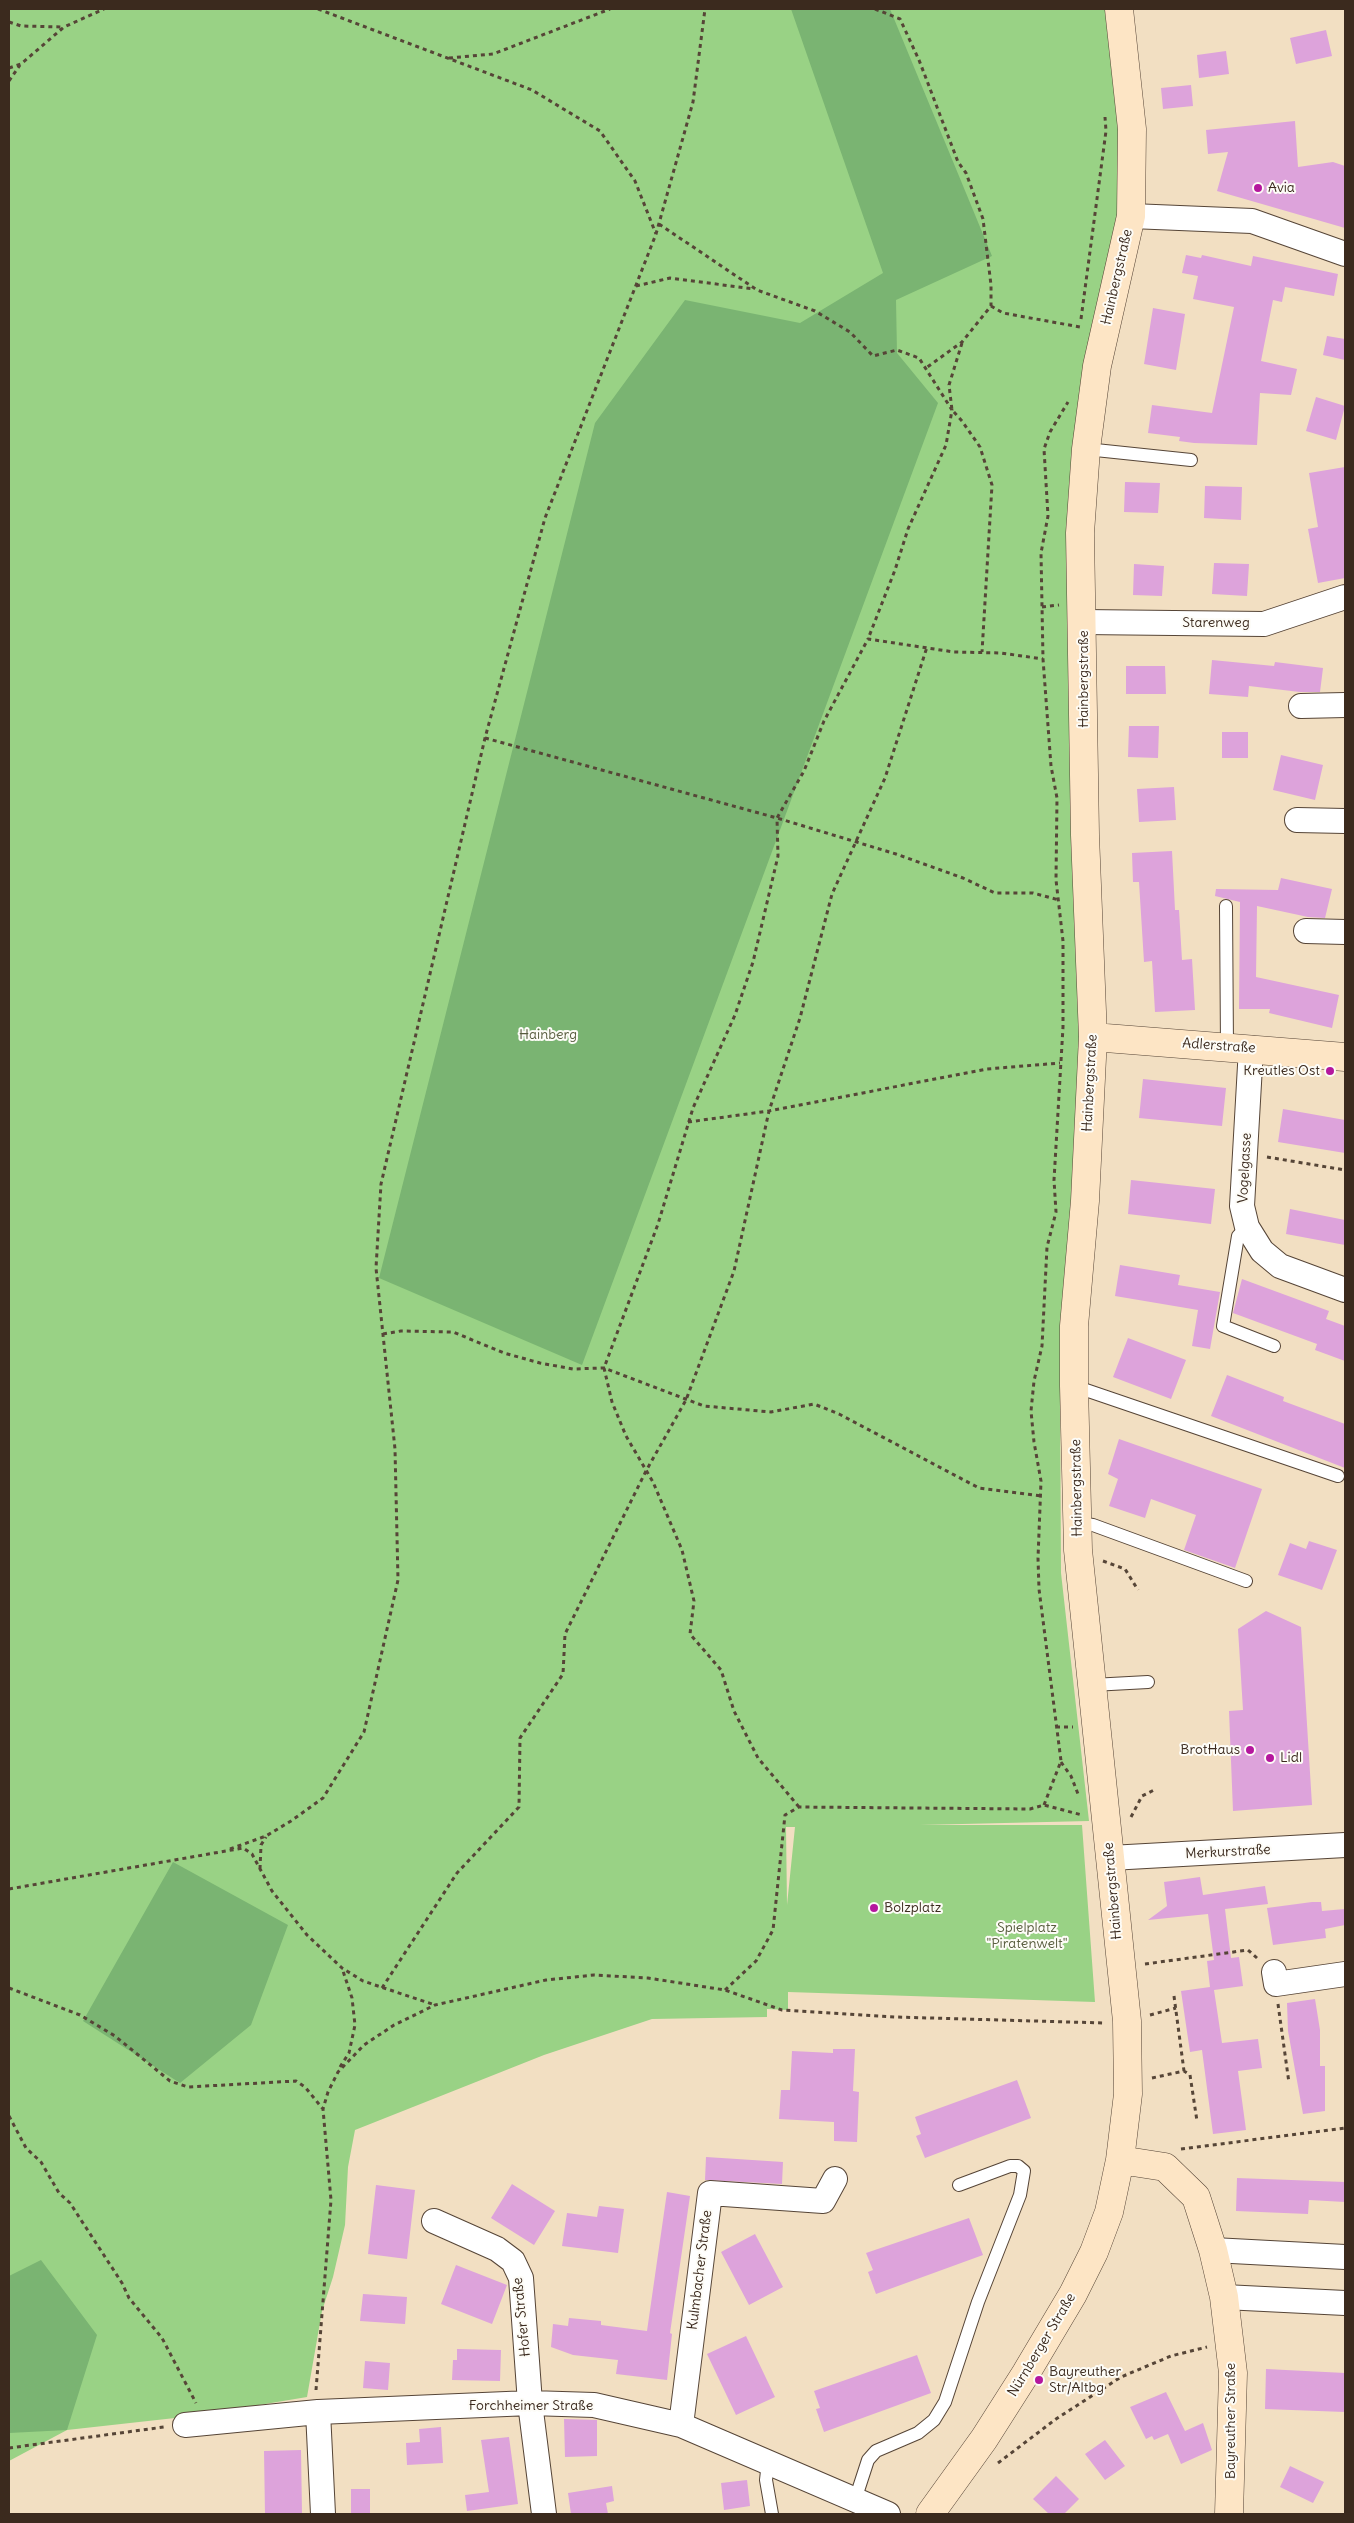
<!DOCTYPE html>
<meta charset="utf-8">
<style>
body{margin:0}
#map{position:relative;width:1354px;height:2523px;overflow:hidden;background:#f2dfc2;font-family:Delius,sans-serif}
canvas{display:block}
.frame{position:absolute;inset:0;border:10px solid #3b2a1e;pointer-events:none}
</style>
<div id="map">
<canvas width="1354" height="2523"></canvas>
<div class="frame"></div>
</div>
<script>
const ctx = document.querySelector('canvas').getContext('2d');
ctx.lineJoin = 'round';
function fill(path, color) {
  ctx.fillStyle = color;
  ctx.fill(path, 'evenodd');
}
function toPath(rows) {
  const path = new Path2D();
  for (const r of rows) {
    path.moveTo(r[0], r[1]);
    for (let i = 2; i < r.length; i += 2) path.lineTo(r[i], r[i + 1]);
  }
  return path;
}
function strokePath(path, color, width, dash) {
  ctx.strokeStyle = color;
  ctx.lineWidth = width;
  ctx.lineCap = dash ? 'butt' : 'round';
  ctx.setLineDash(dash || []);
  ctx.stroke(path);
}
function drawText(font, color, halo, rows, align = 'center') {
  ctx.font = font + ' Delius,sans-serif';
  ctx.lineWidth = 4;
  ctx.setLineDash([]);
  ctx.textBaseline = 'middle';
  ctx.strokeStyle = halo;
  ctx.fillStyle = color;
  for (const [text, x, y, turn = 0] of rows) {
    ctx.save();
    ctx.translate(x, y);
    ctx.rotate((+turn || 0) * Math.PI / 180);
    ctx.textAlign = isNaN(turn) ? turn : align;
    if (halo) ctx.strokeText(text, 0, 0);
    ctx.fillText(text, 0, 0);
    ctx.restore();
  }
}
const green = toPath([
 [9,9,1112,9,1137,167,1090,376,1087,995,1060,1385,1061,1573,1089,1821,920,1825,1082,1825,1095,2002,788,1992,788,2010,767,2009,767,2017,652,2019,544,2055,355,2130,348,2167,345,2225,333,2277,322,2311,307,2397,193,2416,67,2430,9,2461],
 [786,1827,795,1827,787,1905]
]);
const forest = toPath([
 [791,9,890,9,992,256,896,300,897,353,938,403,582,1365,379,1278,595,423,685,300,800,323,883,273],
 [173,1862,288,1925,251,2025,180,2083,83,2021],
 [41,2260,97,2335,67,2430,9,2433,9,2276]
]);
const building = toPath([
 [1326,30,1332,56,1296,64,1290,38],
 [1226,51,1229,74,1199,78,1197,55],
 [1191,85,1193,106,1163,109,1161,88],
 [1295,121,1298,167,1333,162,1345,166,1345,228,1217,191,1228,152,1208,154,1206,130],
 [1186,255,1201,258,1202,255,1251,266,1253,256,1338,274,1334,296,1285,287,1282,302,1273,300,1261,361,1297,369,1291,395,1260,393,1257,445,1194,443,1179,441,1180,437,1148,433,1152,405,1212,413,1234,307,1193,299,1198,276,1182,273],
 [1153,308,1185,314,1176,370,1144,364],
 [1327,336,1345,339,1345,360,1323,355],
 [1316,397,1345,406,1336,440,1306,431],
 [1345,467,1345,578,1318,583,1308,529,1318,527,1309,473],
 [1125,482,1160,483,1158,513,1124,512],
 [1205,486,1242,487,1241,520,1204,518],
 [1214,563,1249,564,1247,596,1212,594],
 [1134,564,1164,566,1162,596,1133,595],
 [1212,660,1274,666,1275,662,1323,668,1320,692,1300,692,1249,686,1248,697,1209,694],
 [1126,666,1165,666,1166,694,1126,694],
 [1129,726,1159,726,1158,758,1128,757],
 [1222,732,1248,732,1248,758,1222,758],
 [1281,755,1323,765,1315,800,1273,790],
 [1174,787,1176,820,1139,822,1137,789],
 [1172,851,1175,910,1179,910,1182,960,1192,959,1195,1010,1155,1012,1152,961,1144,962,1139,882,1133,882,1132,853],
 [1281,878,1332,889,1325,918,1308,917,1257,906,1256,977,1339,995,1332,1028,1269,1013,1270,1009,1239,1009,1240,902,1215,896,1216,889,1278,890],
 [1143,1079,1226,1088,1222,1126,1139,1118],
 [1283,1109,1345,1120,1345,1153,1278,1142],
 [1131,1180,1215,1189,1211,1224,1128,1214],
 [1290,1209,1345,1220,1345,1245,1286,1234],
 [1120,1265,1180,1275,1178,1285,1220,1292,1210,1349,1192,1346,1198,1310,1115,1296],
 [1242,1279,1329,1311,1326,1319,1345,1326,1345,1361,1315,1350,1317,1344,1233,1313],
 [1128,1338,1186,1360,1171,1399,1113,1377],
 [1227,1375,1284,1397,1283,1401,1345,1424,1345,1468,1211,1416],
 [1119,1439,1262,1489,1235,1568,1184,1550,1196,1515,1151,1499,1145,1518,1109,1506,1118,1479,1108,1474],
 [1309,1541,1337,1550,1322,1590,1278,1575,1290,1543,1306,1549],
 [1266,1611,1301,1627,1312,1805,1233,1811,1229,1711,1243,1710,1238,1629],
 [1200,1877,1203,1895,1265,1886,1268,1904,1225,1909,1231,1958,1239,1957,1243,1986,1214,1990,1222,2043,1258,2039,1262,2068,1238,2071,1246,2130,1213,2134,1202,2050,1190,2052,1181,1991,1210,1987,1207,1961,1214,1960,1208,1914,1148,1920,1167,1906,1164,1882],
 [1312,1902,1321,1902,1322,1911,1345,1909,1345,1925,1325,1929,1326,1938,1273,1945,1267,1908],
 [1315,1999,1320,2030,1320,2066,1325,2066,1325,2111,1303,2114,1288,2031,1287,2003],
 [833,2049,855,2049,853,2091,859,2092,857,2142,834,2141,834,2122,779,2119,781,2090,790,2090,792,2051,833,2053],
 [1017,2080,1031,2118,925,2158,916,2136,921,2134,915,2117],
 [706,2157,783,2162,782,2184,705,2180],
 [1237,2178,1345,2182,1345,2202,1309,2200,1308,2214,1236,2211],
 [512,2184,555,2211,534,2245,491,2218],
 [376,2185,415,2190,407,2259,368,2254],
 [667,2192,690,2196,670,2333,672,2334,667,2380,616,2374,618,2360,573,2355,551,2347,553,2324,568,2326,569,2318,601,2321,601,2325,647,2331],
 [599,2206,624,2209,618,2253,562,2246,567,2213,597,2217],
 [969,2218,983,2255,876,2294,868,2272,873,2270,866,2253],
 [755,2234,783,2287,749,2305,721,2252],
 [456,2265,507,2285,492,2324,441,2304],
 [363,2294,407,2297,405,2324,360,2321],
 [746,2336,775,2397,736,2415,707,2354],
 [457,2349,501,2350,500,2381,452,2380,453,2360,457,2360],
 [917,2355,931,2393,824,2432,816,2409,820,2408,814,2391],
 [365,2361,390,2363,388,2390,363,2388],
 [1266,2369,1345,2373,1345,2412,1265,2409],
 [1166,2392,1185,2431,1203,2423,1212,2450,1181,2464,1168,2434,1154,2440,1152,2436,1146,2439,1130,2407],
 [564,2419,597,2420,597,2456,565,2457],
 [441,2427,443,2463,407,2465,406,2443,420,2442,419,2429],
 [509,2437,518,2504,467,2511,465,2495,489,2492,481,2440],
 [1105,2440,1125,2466,1105,2480,1085,2454],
 [301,2450,302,2514,265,2514,264,2451],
 [1290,2466,1324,2482,1313,2503,1280,2487],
 [1056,2476,1079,2499,1064,2514,1049,2514,1033,2499],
 [747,2480,750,2506,724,2510,721,2483],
 [612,2486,614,2501,606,2503,608,2514,571,2514,568,2493],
 [351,2489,370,2489,370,2514,351,2514]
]);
const path = toPath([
 [318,9,532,90,600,131,635,181,656,234],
 [875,9,900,19,919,60,958,162,966,173,983,219,991,285,991,306,962,342,926,368],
 [9,22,21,26,64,27],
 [449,58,493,54,610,9],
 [9,68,21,64,64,27,104,9],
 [9,81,20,65],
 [659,224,757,290,815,311,850,332,873,356,897,350,919,358,952,410,946,445,908,529,895,570,868,639],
 [636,286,670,278,754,289],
 [991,306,1003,313,1080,327],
 [1081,319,1106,131,1105,117],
 [962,343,949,385,952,410,962,421,980,447,992,485,982,652],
 [1042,607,1059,605],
 [485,738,777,818,896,854,963,878,995,893,1033,893,1059,900],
 [688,1122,769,1111,987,1069,1060,1063],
 [1267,1157,1345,1170],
 [383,1334,401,1331,453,1332,504,1353,540,1363,573,1369,604,1368,704,1406,771,1412,814,1404,839,1414,979,1488,1041,1496],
 [1103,1561,1125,1569,1138,1590],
 [1056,1727,1073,1727],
 [1061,1762,1071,1776,1078,1794],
 [1044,1805,1061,1761,1039,1589,1038,1558,1041,1481,1034,1442,1031,1411,1034,1381,1042,1346,1047,1247,1056,1212,1054,1180,1063,1027,1063,941,1056,880,1057,798,1051,766,1043,659,1041,553,1048,516,1044,449,1050,432,1068,402],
 [799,1807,758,1758,734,1711,721,1670,690,1634,694,1601,682,1550,653,1482,626,1436,612,1402,604,1368,658,1224,693,1108,735,1015,753,962,778,856,777,818,804,771,824,721,868,639,954,652,1001,653,1043,659],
 [1131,1817,1142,1796,1156,1789],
 [230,1849,266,1836,291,1821,323,1798,364,1732,398,1580,395,1449,376,1268,381,1184,485,738,545,518,656,234,693,102,705,9],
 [260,1869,261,1845,266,1837],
 [9,1889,243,1848,252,1854,272,1891,307,1935,342,1968,363,1981,435,2005],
 [1145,1964,1248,1950,1257,1958],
 [9,1988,80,2015,115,2036,170,2081,188,2087,296,2081,305,2087,323,2109],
 [382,1988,457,1873,519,1807,520,1738,563,1674,565,1634,646,1471,686,1400,734,1271,769,1111,800,1018,832,894,885,778,927,647],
 [725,1990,756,1961,773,1930,785,1815,799,1807,1030,1809,1044,1805,1082,1815],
 [1174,1996,1184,2071],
 [1278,2004,1289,2083],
 [1150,2015,1176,2008],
 [340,2067,349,2053,355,2025,352,1998,342,1968],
 [1152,2078,1184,2071,1190,2075,1197,2121],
 [9,2116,26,2148,41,2162,59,2193,70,2203,122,2283,129,2298,162,2338,196,2403],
 [1181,2149,1345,2128],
 [316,2390,331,2200,323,2109,328,2092,338,2072,364,2045,394,2025,435,2005,546,1980,594,1975,648,1978,725,1990,782,2010,895,2017,1104,2023],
 [9,2448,164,2427],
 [998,2463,1056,2419,1121,2377,1171,2356,1207,2347]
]);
const lane = toPath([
 [1086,449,1191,460],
 [1226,906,1227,1047],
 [1247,1227,1238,1236,1223,1326,1274,1346],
 [1074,1386,1338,1476],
 [1077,1523,1093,1525,1246,1581],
 [1092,1685,1148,1682],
 [768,2462,766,2480,772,2514],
 [855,2500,868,2460,876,2451,918,2433,934,2420,945,2402,978,2302,1020,2195,1024,2171,1018,2166,1010,2166,959,2185]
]);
const street = toPath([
 [1131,216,1252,221,1345,254],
 [1083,622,1264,624,1345,597],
 [1301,706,1345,705],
 [1297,820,1345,821],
 [1306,931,1345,932],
 [1251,1048,1242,1206,1247,1227,1262,1251,1280,1266,1345,1290],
 [1110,1858,1345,1845],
 [1274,1972,1276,1984,1345,1974],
 [434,2221,497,2249,513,2261,521,2278,530,2403,544,2514],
 [1213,2250,1345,2257],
 [1224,2297,1345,2303],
 [318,2412,323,2514],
 [185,2425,318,2412,530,2403,594,2405,681,2425,888,2514],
 [681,2425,710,2193,823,2201,835,2179]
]);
const secondary = toPath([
 [1093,1037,1345,1057],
 [1120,2160,1165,2167,1196,2197,1213,2250,1224,2297,1233,2373,1229,2514],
 [930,2514,984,2439,1026,2373,1073,2294,1094,2252,1109,2212,1120,2160,1128,2094,1127,2021,1078,1550,1074,1386,1074,1326,1085,1201,1093,1037,1085,835,1080,533,1086,449,1097,366,1131,216,1132,129,1119,9]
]);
const markers = [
 [1258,188,5,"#b5179e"],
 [1330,1071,5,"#b5179e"],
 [1250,1750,5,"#b5179e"],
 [1270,1758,5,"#b5179e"],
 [874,1908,5,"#b5179e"],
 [1039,2380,5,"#b5179e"]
];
const poiNames = [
 ["Avia",1268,188],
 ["Kreutles Ost",1320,1071,"right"],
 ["BrotHaus",1240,1750,"right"],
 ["Lidl",1280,1758],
 ["Bolzplatz",884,1908],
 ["Bayreuther",1049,2372],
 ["Str/Altbg",1049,2388]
];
const streetNames = [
 ["Hainbergstraße",1117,277,-77],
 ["Starenweg",1216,623],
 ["Hainbergstraße",1084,679,-90],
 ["Adlerstraße",1219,1046,4],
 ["Hainbergstraße",1090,1083,-87],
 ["Vogelgasse",1245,1168,-87],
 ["Hainbergstraße",1077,1488,-91],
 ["Merkurstraße",1228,1852,-3],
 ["Hainbergstraße",1113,1891,-95],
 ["Kulmbacher Straße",700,2270,-83],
 ["Hofer Straße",522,2317,-96],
 ["Nürnberger Straße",1042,2345,-59],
 ["Forchheimer Straße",531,2406],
 ["Bayreuther Straße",1231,2421,-90]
];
const parkNames = [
 ["Hainberg",548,1035],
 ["Spielplatz",1027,1928],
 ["\"Piratenwelt\"",1027,1944]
];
fill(green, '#99d285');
fill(forest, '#7ab472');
fill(building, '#dda3db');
strokePath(lane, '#564537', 14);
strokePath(street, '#564537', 26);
strokePath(secondary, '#564537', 29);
strokePath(path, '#564537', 3, [4, 4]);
strokePath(lane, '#fff', 12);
strokePath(street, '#fff', 24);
strokePath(secondary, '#fde5c5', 28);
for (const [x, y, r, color] of markers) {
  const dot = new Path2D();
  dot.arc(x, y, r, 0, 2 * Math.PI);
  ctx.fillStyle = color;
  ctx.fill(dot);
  strokePath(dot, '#fdfcf7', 2);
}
drawText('14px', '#3b2a1e', '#fdfcf7', poiNames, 'left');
drawText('14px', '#3b2a1e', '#fdfcf7', streetNames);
drawText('14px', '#575c3d', '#fdfcf7', parkNames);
</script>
